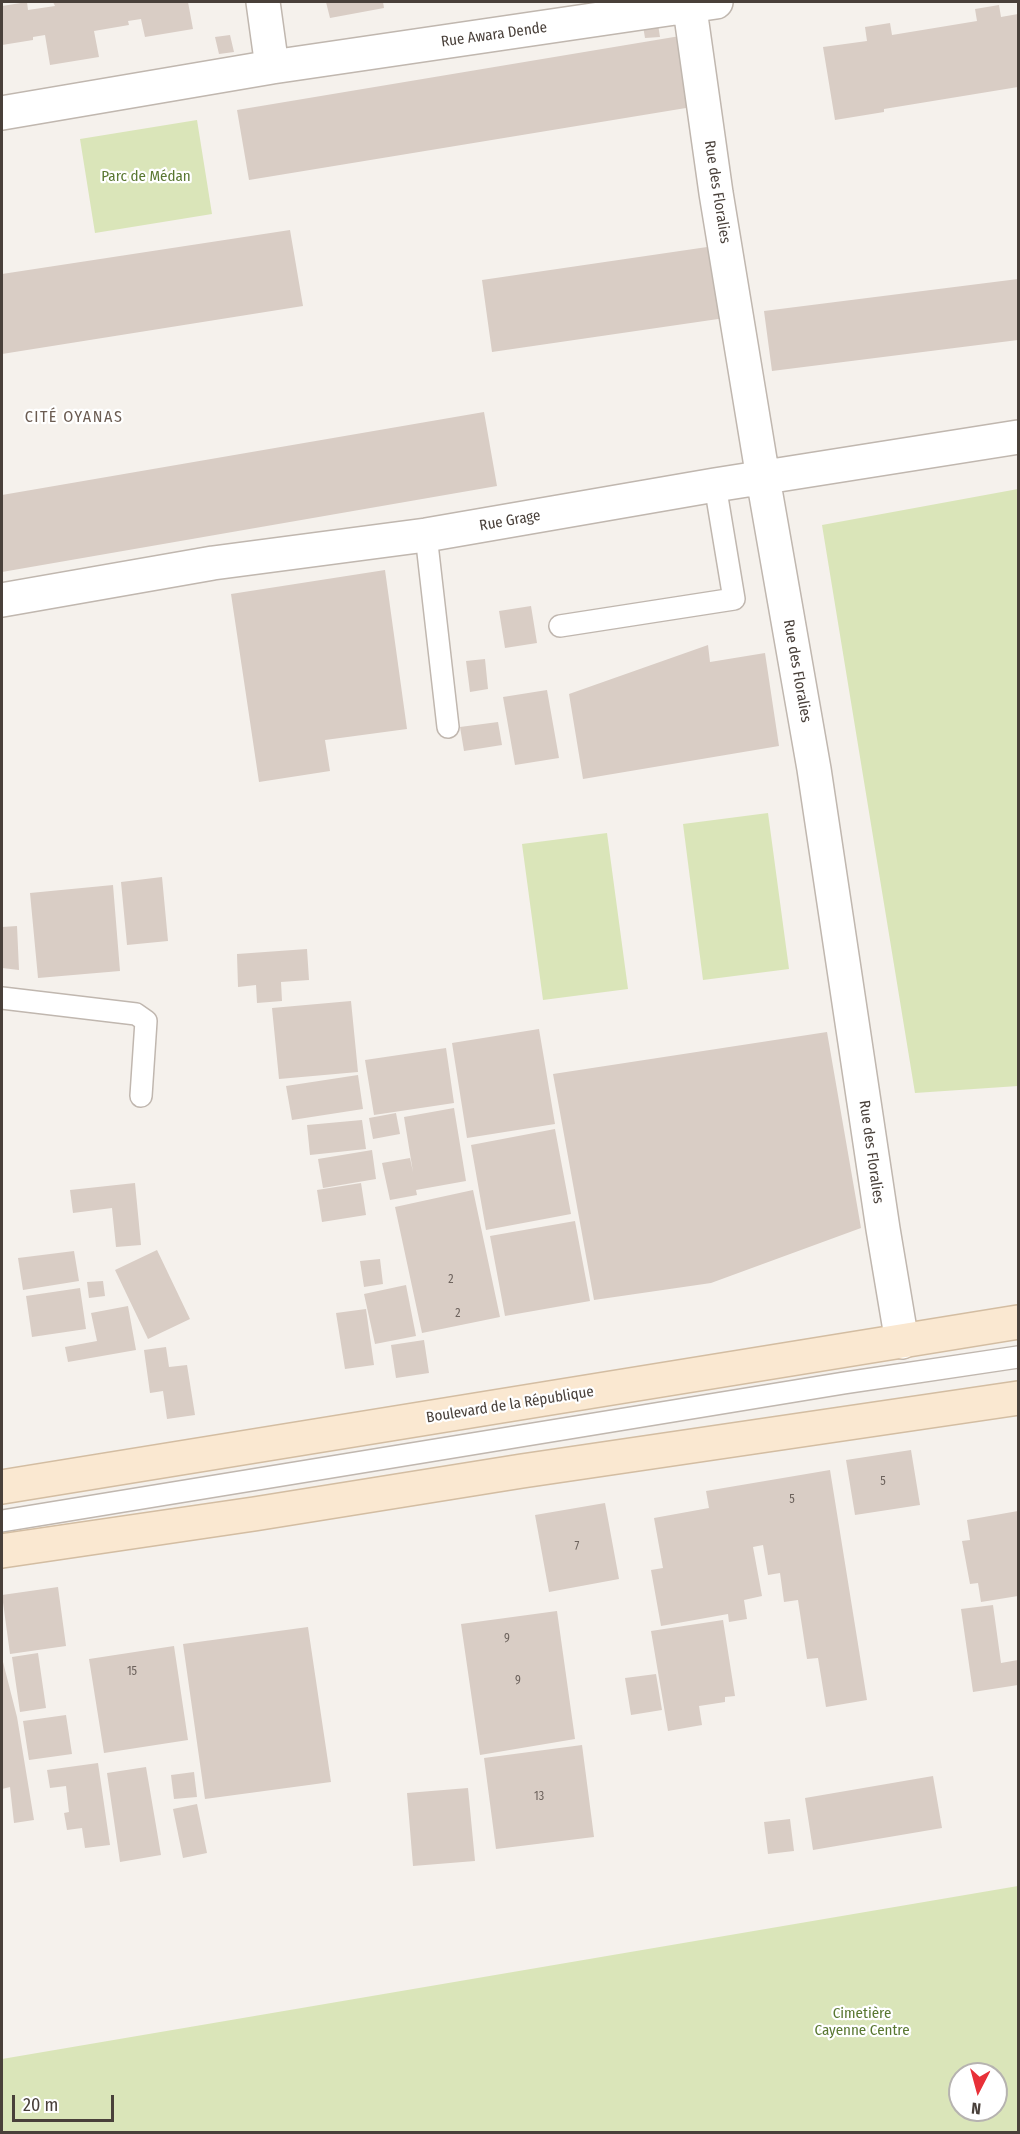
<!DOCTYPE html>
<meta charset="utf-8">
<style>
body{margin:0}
#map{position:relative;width:1020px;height:2134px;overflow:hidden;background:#f5f1ec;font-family:"Fira Sans Condensed",sans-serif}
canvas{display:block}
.frame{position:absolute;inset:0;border:3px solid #49403a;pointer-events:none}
.north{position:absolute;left:948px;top:2062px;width:60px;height:60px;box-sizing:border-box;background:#fff;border:2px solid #b6b3b0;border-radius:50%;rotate:186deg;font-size:16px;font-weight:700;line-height:24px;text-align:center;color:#49403a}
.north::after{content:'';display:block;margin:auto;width:21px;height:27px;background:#e83038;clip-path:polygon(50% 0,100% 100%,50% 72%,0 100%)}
.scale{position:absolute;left:12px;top:2095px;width:102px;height:27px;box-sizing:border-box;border:3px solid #49403a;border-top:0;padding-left:8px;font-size:18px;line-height:21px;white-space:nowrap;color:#49403a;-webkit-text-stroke:4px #fff;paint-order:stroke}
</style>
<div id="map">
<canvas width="1020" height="2134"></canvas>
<div class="frame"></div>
<div class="north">N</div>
<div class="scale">20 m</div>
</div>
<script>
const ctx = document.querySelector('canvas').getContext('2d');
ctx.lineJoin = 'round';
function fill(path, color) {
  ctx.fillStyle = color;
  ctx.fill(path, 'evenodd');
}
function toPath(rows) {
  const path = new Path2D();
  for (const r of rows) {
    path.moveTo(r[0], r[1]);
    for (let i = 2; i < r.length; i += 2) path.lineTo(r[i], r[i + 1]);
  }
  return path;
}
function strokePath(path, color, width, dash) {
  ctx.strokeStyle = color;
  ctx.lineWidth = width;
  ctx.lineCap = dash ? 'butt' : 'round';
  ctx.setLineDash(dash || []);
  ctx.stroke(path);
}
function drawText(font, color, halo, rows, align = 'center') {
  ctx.font = font + ' "Fira Sans Condensed",sans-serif';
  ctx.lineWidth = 4.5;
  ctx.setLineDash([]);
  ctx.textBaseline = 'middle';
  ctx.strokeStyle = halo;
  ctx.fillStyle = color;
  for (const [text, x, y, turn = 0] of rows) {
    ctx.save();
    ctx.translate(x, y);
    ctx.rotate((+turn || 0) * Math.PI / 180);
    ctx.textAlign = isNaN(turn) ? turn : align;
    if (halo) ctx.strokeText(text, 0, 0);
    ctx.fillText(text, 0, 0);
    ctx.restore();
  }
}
const green = toPath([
 [197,120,212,214,95,233,80,139],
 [1018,489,1018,1086,915,1093,822,525],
 [768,813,789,969,703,980,683,824],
 [607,833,628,989,543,1000,522,844],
 [1018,1886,1018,2132,2,2132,2,2059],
 [960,2074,996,2074,996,2110,960,2110]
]);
const building = toPath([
 [27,2,28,10,55,6,53,2,188,2,193,29,145,37,141,19,128,21,129,25,94,31,99,57,50,65,45,35,33,37,33,40,2,45,2,6],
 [326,2,383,2,384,8,330,18],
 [999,5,1001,17,1018,14,1018,87,884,109,884,112,835,120,823,47,867,41,865,27,890,23,892,35,977,21,975,9],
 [657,18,660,37,645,38,642,20],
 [230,35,234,52,219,54,215,37],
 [680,36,692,107,249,180,237,110],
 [290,230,303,306,2,354,2,274],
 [714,246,725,318,492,352,482,280],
 [1018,279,1018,340,772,371,764,311],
 [484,412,497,486,2,572,2,495],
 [385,570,407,729,325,740,330,771,259,782,231,594],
 [531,606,537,643,505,648,499,611],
 [708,645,710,662,765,653,779,746,583,779,569,694],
 [485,659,488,689,470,692,466,661],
 [547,690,559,758,515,765,503,697],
 [498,722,502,745,464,751,460,727],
 [162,877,168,941,127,945,121,882],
 [113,885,120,971,38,978,30,893],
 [17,926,19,970,2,968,2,927],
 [307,949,309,980,281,982,282,1001,257,1003,256,985,238,987,237,954],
 [351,1001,358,1072,279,1079,272,1008],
 [539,1029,555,1124,467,1138,452,1043],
 [827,1032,861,1228,711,1283,594,1300,553,1074],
 [446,1048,454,1103,374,1115,365,1060],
 [358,1075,363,1109,292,1120,286,1086],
 [454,1108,466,1181,416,1190,417,1195,390,1200,382,1163,410,1158,413,1172,404,1117],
 [396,1113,400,1134,373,1139,369,1118],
 [362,1120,366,1149,310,1155,307,1125],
 [555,1129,571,1214,486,1230,471,1145],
 [372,1150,376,1179,323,1188,318,1159],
 [135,1183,141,1245,116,1247,112,1208,73,1213,70,1190],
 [361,1183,366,1215,322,1222,317,1190],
 [473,1190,500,1317,422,1333,395,1207],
 [575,1221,590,1301,505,1316,490,1236],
 [157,1250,190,1319,148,1339,115,1270],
 [74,1251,79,1281,23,1290,18,1258],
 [380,1259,383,1284,364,1287,360,1261],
 [103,1281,105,1296,89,1298,87,1282],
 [406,1285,416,1336,375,1344,364,1294],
 [80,1288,86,1329,32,1337,26,1296],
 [128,1306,136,1350,68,1362,65,1347,97,1341,91,1313],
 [366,1309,374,1365,345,1369,336,1313],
 [424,1340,429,1373,396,1378,391,1345],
 [166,1347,169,1367,187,1365,195,1415,167,1419,163,1391,150,1393,144,1350],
 [911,1450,920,1505,855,1515,846,1460],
 [830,1470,867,1700,826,1707,818,1658,807,1659,798,1600,784,1602,780,1573,768,1575,763,1545,753,1547,762,1596,744,1600,747,1619,729,1622,728,1614,661,1626,651,1570,663,1568,654,1518,709,1508,706,1491],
 [605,1503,619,1579,549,1592,535,1515],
 [1018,1511,1018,1596,981,1602,978,1583,970,1584,962,1541,970,1540,967,1520],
 [58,1587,66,1646,10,1654,2,1595],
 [993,1605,1001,1663,1018,1660,1018,1685,973,1692,961,1609],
 [557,1611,575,1739,480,1755,461,1624],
 [723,1620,735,1696,725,1697,725,1702,699,1706,702,1725,668,1731,651,1631],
 [308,1627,331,1782,205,1799,183,1644],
 [174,1646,188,1740,104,1753,89,1659],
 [38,1653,46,1708,20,1712,12,1657],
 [2,1658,17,1717,34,1820,14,1823,10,1787,2,1789],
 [656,1674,662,1710,631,1715,625,1678],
 [66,1715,72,1754,29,1760,23,1721],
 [582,1745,594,1837,496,1849,484,1758],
 [98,1763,110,1845,85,1848,82,1828,67,1830,64,1813,69,1812,66,1786,50,1788,47,1770],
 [146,1767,161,1855,120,1862,107,1773],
 [194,1772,197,1797,174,1799,171,1775],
 [933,1776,942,1828,813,1850,805,1798],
 [468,1788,475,1861,413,1866,407,1793],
 [197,1804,207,1853,183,1858,173,1809],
 [790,1819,794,1851,768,1854,764,1822]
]);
const lane = toPath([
 [426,535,448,727],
 [560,626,734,599,715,485],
 [2,998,136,1014,146,1021,141,1096],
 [2,1521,844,1383,1018,1357]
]);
const street = toPath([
 [263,2,272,67],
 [689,2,716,193,763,478,814,769,883,1229,902,1342],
 [2,113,272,67,716,2],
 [2,600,213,563,426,535,715,485,1018,437]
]);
const secondary = toPath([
 [2,1487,1018,1322],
 [2,1551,254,1514,522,1471,1018,1398]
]);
const numberNames = [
 ["2",451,1280],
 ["2",458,1314],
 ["5",883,1482],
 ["5",792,1500],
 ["7",577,1547],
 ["9",507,1639],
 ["15",132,1672],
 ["9",518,1681],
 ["13",539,1797]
];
const streetNames = [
 ["Rue Awara Dende",494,35,-8],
 ["Rue des Floralies",717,192,81],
 ["Rue Grage",510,521,-10],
 ["Rue des Floralies",797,671,80],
 ["Rue des Floralies",871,1152,82],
 ["Boulevard de la République",510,1405,-9]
];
const parkNames = [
 ["Parc de Médan",146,177],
 ["Cimetière",862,2014],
 ["Cayenne Centre",862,2031]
];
const neighbourhoodNames = [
 ["CITÉ OYANAS",74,418]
];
fill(green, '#dae5b9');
fill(building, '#d9cdc5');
strokePath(lane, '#c0b7af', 24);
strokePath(street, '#c0b7af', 36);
strokePath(secondary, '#d3bda2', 36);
strokePath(lane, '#fff', 21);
strokePath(street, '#fff', 33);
strokePath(secondary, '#fae8d1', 33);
drawText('12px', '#6d635d', null, numberNames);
drawText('15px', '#49403a', '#fff', streetNames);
drawText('15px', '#597731', '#fff', parkNames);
ctx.letterSpacing = '1.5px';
drawText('16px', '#6b5c52', '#fff', neighbourhoodNames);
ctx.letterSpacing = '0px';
</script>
